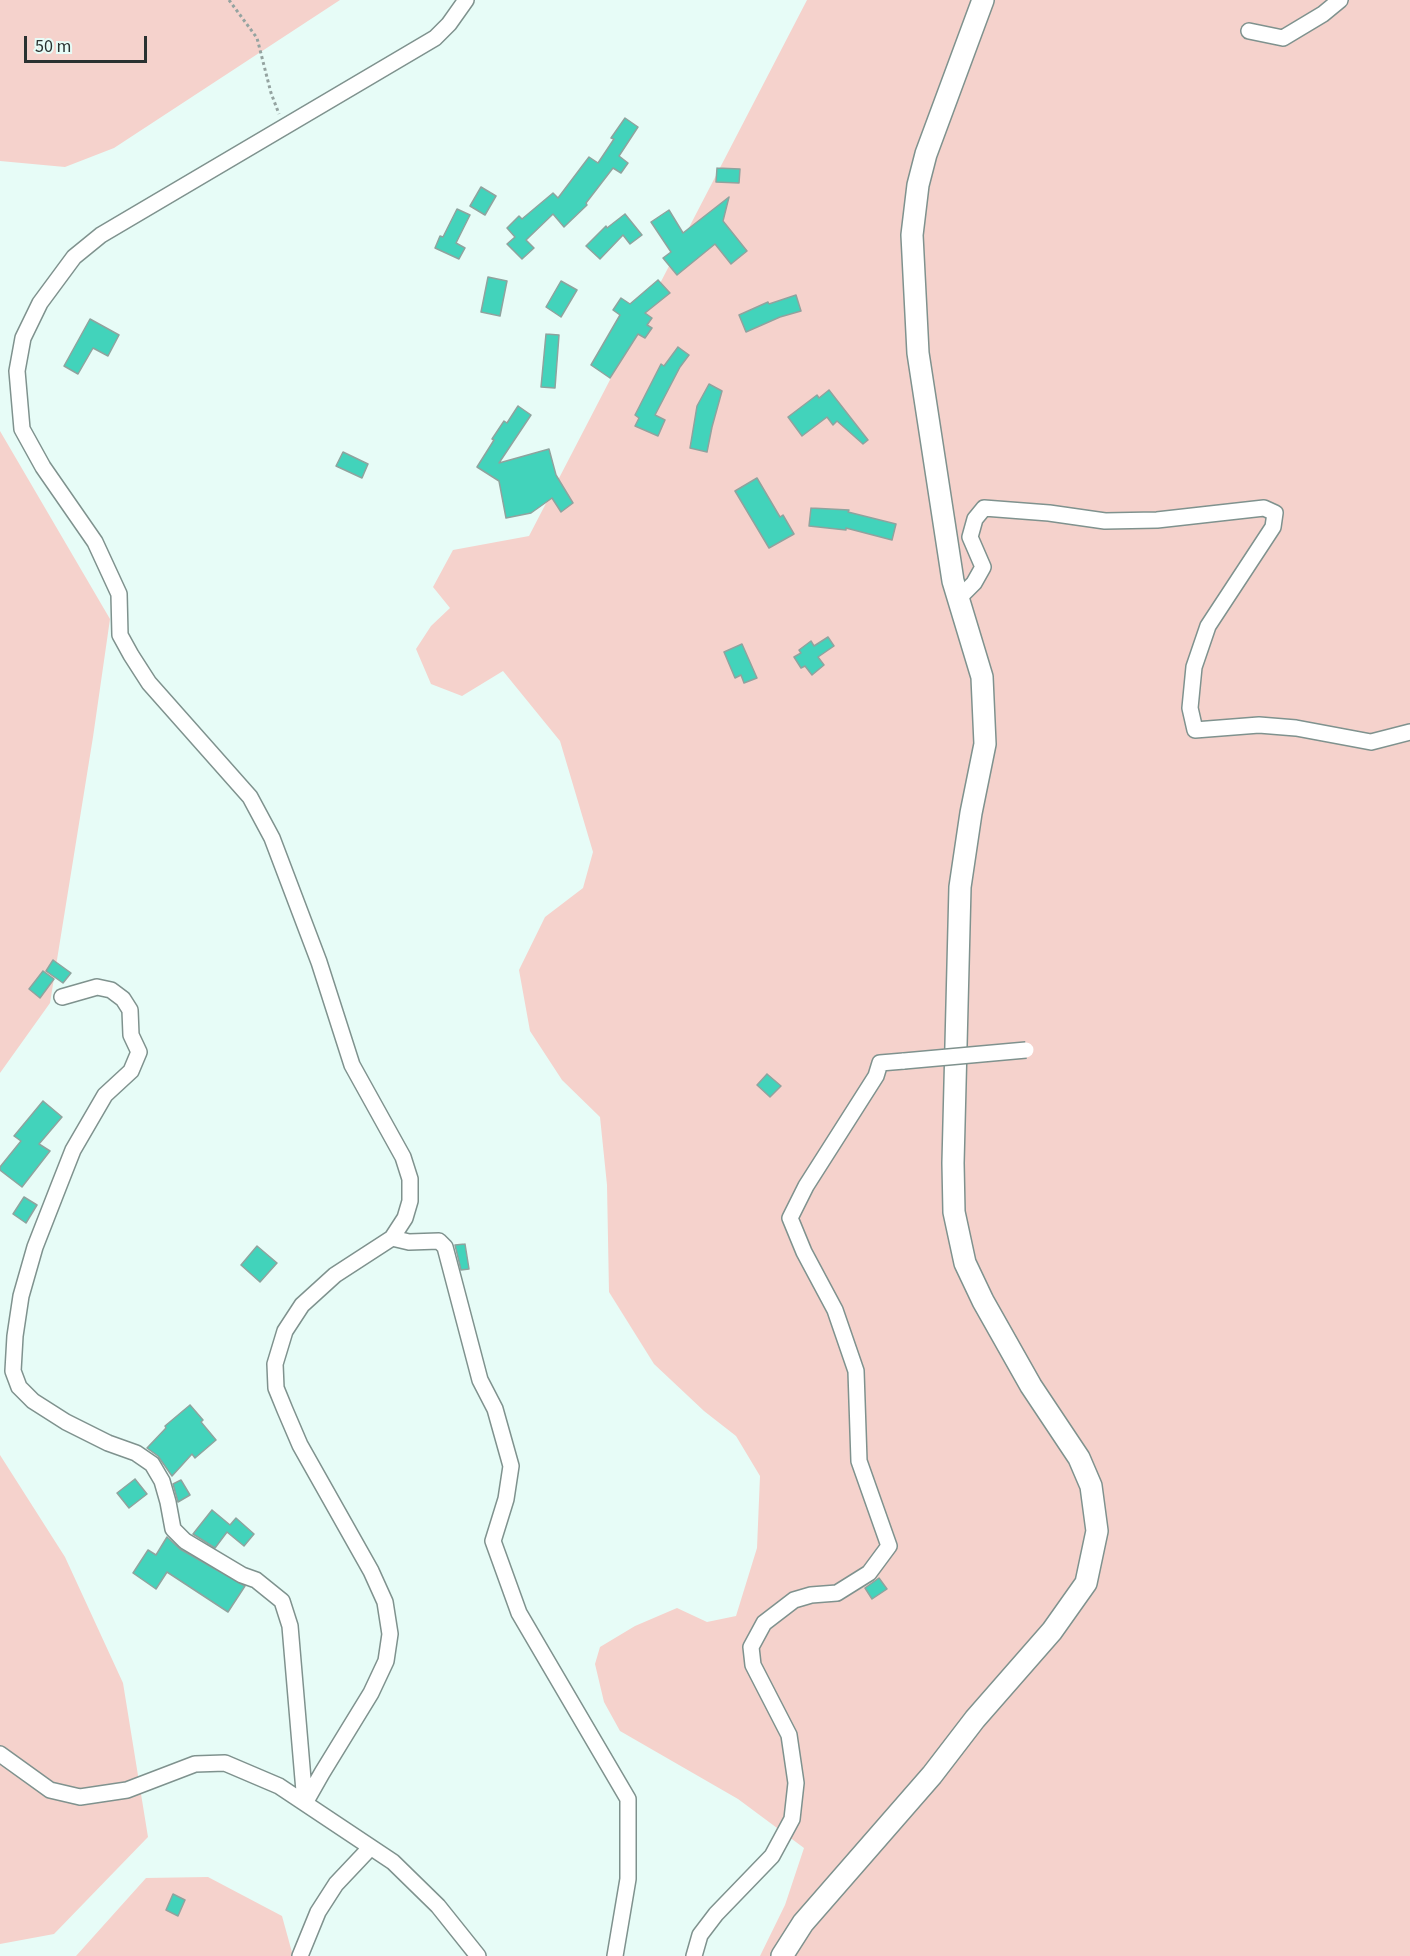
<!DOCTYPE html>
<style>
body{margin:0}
#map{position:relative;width:1410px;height:1956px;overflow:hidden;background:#e7fcf7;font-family:"Source Sans 3",sans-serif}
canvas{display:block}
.scale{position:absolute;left:24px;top:36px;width:123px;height:27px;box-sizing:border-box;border:3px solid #2a3231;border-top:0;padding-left:8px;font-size:18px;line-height:21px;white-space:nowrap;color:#2a3231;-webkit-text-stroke:4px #e7fcf7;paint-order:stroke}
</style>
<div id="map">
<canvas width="1410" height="1956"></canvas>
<div class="scale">50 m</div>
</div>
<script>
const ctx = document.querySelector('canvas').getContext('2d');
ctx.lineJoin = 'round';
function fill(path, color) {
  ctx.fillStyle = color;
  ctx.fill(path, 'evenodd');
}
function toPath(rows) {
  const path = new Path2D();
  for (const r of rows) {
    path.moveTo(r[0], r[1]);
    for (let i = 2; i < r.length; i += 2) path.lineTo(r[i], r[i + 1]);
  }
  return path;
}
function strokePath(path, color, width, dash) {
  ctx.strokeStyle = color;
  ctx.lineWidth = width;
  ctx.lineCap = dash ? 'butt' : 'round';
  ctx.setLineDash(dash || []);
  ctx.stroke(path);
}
const green = toPath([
 [0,0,340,0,114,148,65,167,0,161],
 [807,0,1410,0,1410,1956,760,1956,785,1905,804,1848,738,1799,620,1731,604,1702,595,1664,600,1647,635,1626,677,1608,707,1622,736,1616,757,1548,760,1476,736,1436,704,1411,654,1364,609,1292,607,1185,600,1117,562,1080,530,1031,519,970,545,917,583,888,593,852,560,741,503,671,462,696,431,684,416,649,431,626,450,608,433,587,453,550,529,536],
 [0,431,110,619,93,737,50,1003,0,1073],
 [0,1455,65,1557,123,1683,148,1837,54,1934,0,1944],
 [208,1877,282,1916,293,1956,76,1956,146,1878]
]);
const building = toPath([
 [625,118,638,127,619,156,628,163,621,173,613,168,586,203,587,205,564,227,553,214,526,240,534,248,522,259,507,244,515,237,507,228,519,216,522,219,553,193,558,198,589,157,598,163,614,139,611,138,625,118],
 [717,168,740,169,739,183,716,182,717,168],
 [481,187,496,196,485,215,470,206,481,187],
 [729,197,723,221,747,251,731,264,715,244,677,275,663,258,671,252,651,222,669,210,683,233,729,197],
 [457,209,470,215,456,243,465,248,459,259,435,248,440,236,443,237,457,209],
 [625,214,642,235,630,244,623,235,600,259,586,246,606,226,607,228,625,214],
 [488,277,507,281,500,316,481,312,488,277],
 [658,280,670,293,645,313,652,318,647,325,652,328,645,338,638,334,610,378,591,365,620,315,613,310,621,298,630,304,658,280],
 [561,281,577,290,561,317,546,307,561,281],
 [796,295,801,311,780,317,746,332,739,315,768,302,769,304,796,295],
 [90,319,119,335,108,356,93,348,78,374,64,366,90,319],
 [546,334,559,335,555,388,541,387,546,334],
 [678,347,689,355,680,367,655,415,665,420,658,436,635,426,639,418,635,415,661,364,664,366,678,347],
 [709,384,722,391,712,427,707,452,690,448,697,406,709,384],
 [829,390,868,440,863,444,837,421,833,425,827,417,802,436,788,417,817,395,819,398,829,390],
 [518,406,531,415,499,463,549,449,556,475,573,503,561,512,552,498,531,513,506,518,499,481,477,467,494,440,492,439,504,421,507,423,518,406],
 [343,452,368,464,362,478,336,466,343,452],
 [757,478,780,517,783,515,794,534,769,548,735,491,757,478],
 [811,508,849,510,848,512,896,524,892,540,846,528,846,530,809,526,811,508],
 [828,637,834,646,818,657,824,665,812,675,805,666,801,668,794,657,801,653,799,650,811,641,814,646,828,637],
 [742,644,757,678,744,683,741,675,735,678,724,652,742,644],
 [53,960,71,973,63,983,46,971,53,960],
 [43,971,54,979,40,998,29,989,43,971],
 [767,1074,781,1086,770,1097,757,1085,767,1074],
 [43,1101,62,1117,39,1144,50,1151,22,1187,0,1170,0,1167,21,1141,14,1136,43,1101],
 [24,1197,37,1205,26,1223,13,1214,24,1197],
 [465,1244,469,1269,461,1270,455,1245,465,1244],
 [257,1246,277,1263,260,1282,241,1265,257,1246],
 [190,1405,203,1420,201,1422,216,1440,195,1458,192,1454,172,1476,158,1456,147,1448,166,1428,165,1426,190,1405],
 [135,1479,147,1494,129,1508,117,1493,135,1479],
 [181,1480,190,1495,178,1502,173,1484,181,1480],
 [212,1510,230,1525,236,1518,254,1534,244,1546,227,1532,215,1548,193,1534,212,1510],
 [167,1537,180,1549,245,1586,228,1612,167,1572,156,1589,133,1573,148,1550,156,1555,167,1537],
 [879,1578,887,1589,872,1599,865,1588,879,1578],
 [173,1894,185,1900,178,1916,166,1910,173,1894]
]);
const path = toPath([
 [229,0,257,38,271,93,279,114]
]);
const street = toPath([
 [1249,31,1283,38,1323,14,1340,0],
 [959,598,974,583,983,567,970,537,975,519,984,508,1049,513,1105,521,1157,520,1264,508,1275,513,1273,527,1208,626,1194,667,1190,708,1195,730,1259,725,1296,728,1371,742,1410,732],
 [62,997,97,987,111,990,123,999,130,1010,131,1035,139,1052,131,1071,105,1095,73,1150,60,1183,35,1247,21,1296,15,1336,13,1371,19,1387,33,1401,66,1422,108,1443,136,1453,152,1464,162,1481,168,1502,173,1529,185,1541,242,1575,256,1580,282,1601,290,1626,305,1803],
 [392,1238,409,1242,439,1241,445,1247,480,1380,495,1409,511,1466,506,1499,493,1541,519,1613,628,1799,628,1879,615,1956],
 [0,1754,50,1790,80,1797,127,1790,195,1764,225,1763,279,1786,393,1862,438,1906,478,1956],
 [305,1803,322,1773,371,1693,386,1661,390,1634,385,1602,371,1571,300,1445,285,1410,276,1388,275,1364,285,1331,302,1305,335,1275,392,1238,405,1218,410,1201,410,1179,403,1157,352,1065,319,962,272,838,250,797,149,683,131,655,120,635,119,594,95,542,43,467,22,429,17,371,23,338,40,303,74,257,101,235,435,38,449,24,466,0],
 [300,1956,318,1912,336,1884,370,1848],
 [694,1956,700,1935,716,1914,772,1856,792,1819,796,1783,789,1735,753,1665,751,1647,764,1623,794,1600,811,1595,837,1593,869,1573,889,1546,859,1461,856,1371,835,1310,804,1252,790,1218,806,1186,876,1076,880,1063,904,1061]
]);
const secondary = toPath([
 [782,1956,803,1923,932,1775,975,1719,1052,1631,1086,1583,1097,1531,1091,1486,1079,1458,1031,1386,983,1301,965,1263,954,1212,953,1163,960,887,971,813,985,744,982,677,953,581,918,353,912,235,918,185,926,154,983,0]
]);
const streetBridge = toPath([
 [904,1061,1026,1050]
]);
fill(green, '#f5d2cc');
fill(building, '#42d3bb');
strokePath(building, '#8fa39e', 1.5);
strokePath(street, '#7f928e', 18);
strokePath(secondary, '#7f928e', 24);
strokePath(path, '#94a3a0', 3, [3, 3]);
strokePath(street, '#fff', 15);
strokePath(secondary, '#fff', 21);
strokePath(streetBridge, '#7f928e', 18, []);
strokePath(streetBridge, '#fff', 15);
</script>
